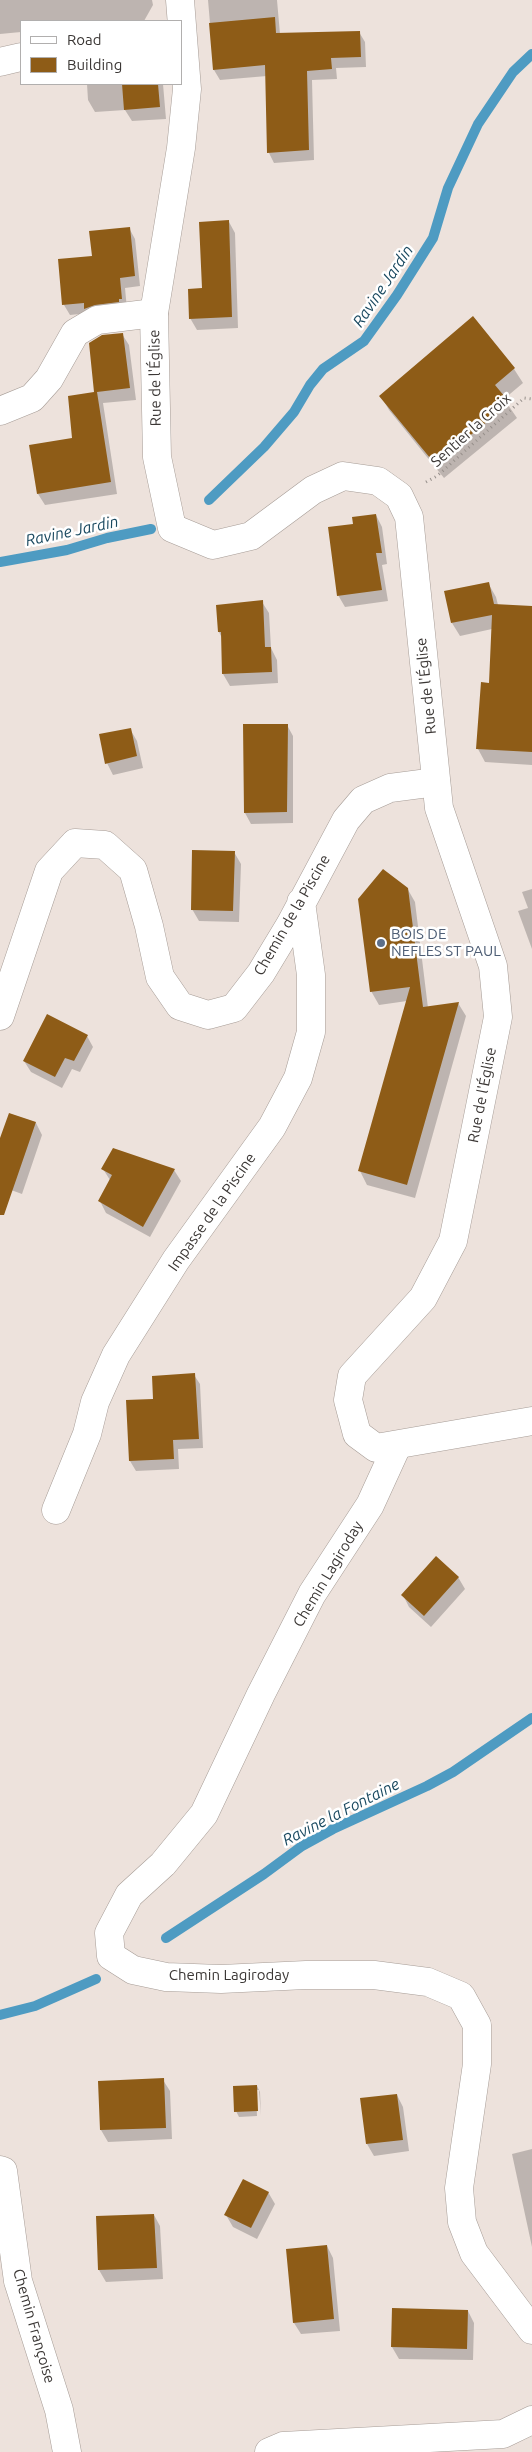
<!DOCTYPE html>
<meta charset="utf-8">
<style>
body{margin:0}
#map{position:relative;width:532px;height:2452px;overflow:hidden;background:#ede2dc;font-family:Ubuntu,sans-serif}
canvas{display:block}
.legend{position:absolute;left:20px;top:20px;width:162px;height:65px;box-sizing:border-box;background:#fff;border:1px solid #b1afae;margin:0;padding:6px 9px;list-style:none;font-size:15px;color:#3b3735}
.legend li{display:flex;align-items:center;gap:10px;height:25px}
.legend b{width:25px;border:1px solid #b1afae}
</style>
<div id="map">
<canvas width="532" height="2452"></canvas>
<ul class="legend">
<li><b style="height:6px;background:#fff"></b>Road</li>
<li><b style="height:14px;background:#8e5c17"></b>Building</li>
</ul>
</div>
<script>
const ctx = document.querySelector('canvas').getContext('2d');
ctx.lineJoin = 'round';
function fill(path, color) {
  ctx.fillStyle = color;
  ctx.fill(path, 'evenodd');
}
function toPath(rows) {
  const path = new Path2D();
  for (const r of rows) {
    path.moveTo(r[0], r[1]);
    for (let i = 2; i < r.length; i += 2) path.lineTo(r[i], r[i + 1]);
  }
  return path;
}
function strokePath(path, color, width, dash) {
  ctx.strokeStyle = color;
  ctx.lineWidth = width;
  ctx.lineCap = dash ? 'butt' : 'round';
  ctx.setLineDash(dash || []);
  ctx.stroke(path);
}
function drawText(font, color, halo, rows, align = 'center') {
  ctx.font = font + ' Ubuntu,sans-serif';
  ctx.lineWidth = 5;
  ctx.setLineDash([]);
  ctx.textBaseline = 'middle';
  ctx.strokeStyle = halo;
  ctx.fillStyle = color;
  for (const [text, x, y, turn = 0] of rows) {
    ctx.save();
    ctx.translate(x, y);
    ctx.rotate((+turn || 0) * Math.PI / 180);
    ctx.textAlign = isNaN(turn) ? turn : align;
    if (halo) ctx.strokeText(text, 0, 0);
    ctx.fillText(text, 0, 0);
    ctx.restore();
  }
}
const shadow = toPath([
 [0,0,152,0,153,5,144,21,21,21,21,32,0,34],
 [208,0,277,0,280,34,359,32,365,42,366,67,336,68,337,79,312,80,314,160,274,163,269,153,267,76,220,80,214,70],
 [87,84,163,84,166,119,132,121,125,110,95,112,88,100],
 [229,222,235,233,238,328,197,330,190,318],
 [129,228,135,239,140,286,125,288,127,309,70,315,64,305,59,261,93,257],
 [473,317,514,369,523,383,504,399,517,418,444,478,389,410,381,396],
 [122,334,129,345,136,400,103,403,117,494,45,505,38,494,73,439],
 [376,515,382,527,387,564,382,565,388,601,345,607,338,595,355,525],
 [488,583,496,597,498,605,532,607,532,765,485,762,478,749,490,684,492,629,460,636,452,623],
 [262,602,269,613,271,648,277,660,278,683,230,686,223,674,222,638,219,632],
 [287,725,293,736,293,823,251,824,245,813,245,726],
 [130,729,137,741,143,768,113,775,107,763],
 [234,852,241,864,239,922,199,921,192,909],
 [407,888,415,902,428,1008,458,1003,466,1016,415,1198,367,1185,360,1171,407,1001,379,1005,371,991],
 [532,889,532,949,518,911,528,908,522,892],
 [87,1036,93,1047,80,1072,72,1069,62,1088,31,1072,24,1061],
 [36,1123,42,1135,22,1194,0,1186,0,1142],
 [103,1169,174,1170,181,1181,150,1237,106,1213,100,1201,110,1180],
 [194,1375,200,1384,203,1448,178,1449,179,1469,136,1471,130,1461,127,1401,154,1400],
 [458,1577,465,1589,431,1627,409,1607,403,1595],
 [163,2080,170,2091,172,2139,108,2142,101,2130,99,2083],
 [257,2086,260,2092,261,2116,259,2090,256,2090,257,2116,239,2117,236,2111],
 [397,2095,403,2107,409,2151,374,2156,367,2144,361,2099],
 [532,2149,532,2247,512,2154],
 [268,2192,275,2204,257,2239,233,2227,226,2215],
 [154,2215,160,2226,163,2279,106,2282,99,2270],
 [327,2246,333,2258,340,2331,301,2334,294,2323],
 [468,2311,474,2323,473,2360,399,2359,392,2347]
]);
const stream = toPath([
 [209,500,264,447,294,412,310,385,323,369,364,341,397,295,433,238,448,188,478,124,513,72,532,54],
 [0,562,67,550,107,538,151,529],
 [166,1938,264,1874,302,1846,333,1829,427,1786,453,1772,532,1718],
 [0,2015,35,2006,96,1979]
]);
const building = toPath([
 [275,17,276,33,360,31,361,57,331,58,332,69,307,71,309,150,267,153,265,65,213,70,209,23],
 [122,84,158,84,160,107,124,110],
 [229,220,232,317,189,319,188,289,202,288,199,222],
 [130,227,135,276,120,278,122,299,119,299,119,302,95,305,84,309,84,303,62,305,58,259,92,256,89,231],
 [473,316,515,368,495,385,510,403,435,464,379,396],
 [123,333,130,388,97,392,111,482,37,494,29,445,72,438,68,396,94,392,89,343,102,335],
 [376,514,382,553,376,553,382,590,337,596,328,527,353,524,352,517],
 [489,582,494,604,532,606,532,752,476,749,481,682,489,683,492,615,451,623,444,591],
 [263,600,265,647,271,647,272,672,222,674,221,632,218,632,216,605],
 [243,724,288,724,287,812,244,813],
 [131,728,137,756,105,764,99,734],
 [192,850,235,851,233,911,191,910],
 [383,869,408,888,423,1007,459,1002,407,1185,358,1171,410,987,370,992,358,899],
 [47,1014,88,1035,74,1061,65,1058,55,1077,23,1061],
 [9,1113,36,1122,4,1215,0,1215,0,1138],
 [113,1148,175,1169,143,1227,98,1201,112,1175,101,1169],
 [195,1373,199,1439,173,1440,174,1459,129,1461,126,1400,153,1399,152,1376],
 [436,1556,459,1577,424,1616,401,1595],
 [164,2078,166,2128,100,2130,98,2081],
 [257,2085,258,2111,234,2112,233,2086],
 [397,2094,403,2140,366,2144,360,2098],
 [243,2179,269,2192,251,2228,224,2215],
 [154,2214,157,2268,98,2270,96,2216],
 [327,2245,334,2319,293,2323,286,2249],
 [392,2308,468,2310,467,2349,391,2347]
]);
const path = toPath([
 [426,482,437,476,524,398,532,399]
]);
const street = toPath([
 [0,62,21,57],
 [0,411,32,398,49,379,75,333,97,320,154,313],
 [0,1016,49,871,75,843,105,845,133,870,149,926,160,977,180,1006,208,1015,234,1008,261,973,290,925,346,820,363,800,390,788,436,782],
 [397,1446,370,1505,312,1594,261,1694,204,1814,163,1864,129,1895,109,1933,111,1956,133,1970,166,1977,221,1979,306,1975,374,1975,428,1982,461,1996,477,2025,477,2064,459,2188,462,2222,474,2253,532,2330],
 [56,1510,87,1434,95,1402,116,1355,176,1260,272,1127,298,1078,311,1032,311,975,301,902],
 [0,2170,3,2171,18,2281,59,2410,67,2452],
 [269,2452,283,2446,503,2434,532,2420]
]);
const secondary = toPath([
 [180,0,187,89,181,148,154,313,157,457,172,528,213,545,251,536,313,490,343,476,378,481,399,496,409,517,439,808,493,966,498,1017,453,1241,423,1298,352,1376,348,1400,357,1434,376,1448,532,1421]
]);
const markers = [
 [381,943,5,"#5c6f8a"]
];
const streetNames = [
 ["Rue de l'Église",155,378,-91],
 ["Sentier la Croix",471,430,-42],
 ["Rue de l'Église",426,686,-96],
 ["Chemin de la Piscine",292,915,-60],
 ["Rue de l'Église",482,1095,-79],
 ["Impasse de la Piscine",212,1212,-55],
 ["Chemin Lagiroday",328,1574,-59],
 ["Chemin Lagiroday",229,1975],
 ["Chemin Françoise",34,2326,74]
];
const serviceNames = [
 ["BOIS DE",391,934],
 ["NEFLES ST PAUL",391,951]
];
const waterNames = [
 ["Ravine Jardin",383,286,-56],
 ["Ravine Jardin",72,531,-12],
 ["Ravine la Fontaine",341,1812,-27]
];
fill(shadow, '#0003');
strokePath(stream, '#4e9bc2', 10);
fill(building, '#8e5c17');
strokePath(street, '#a69c96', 29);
strokePath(secondary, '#a69c96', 29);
strokePath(path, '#968f8b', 3, [1, 4]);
strokePath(street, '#fff', 28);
strokePath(secondary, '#fff', 28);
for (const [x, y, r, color] of markers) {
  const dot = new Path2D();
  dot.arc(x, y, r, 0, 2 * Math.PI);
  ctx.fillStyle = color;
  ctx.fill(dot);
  strokePath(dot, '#fff', 2);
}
drawText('15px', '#3b3735', '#fff', streetNames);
drawText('15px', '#4e5e75', '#fff', serviceNames, 'left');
drawText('italic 16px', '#1a4960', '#fff', waterNames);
</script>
